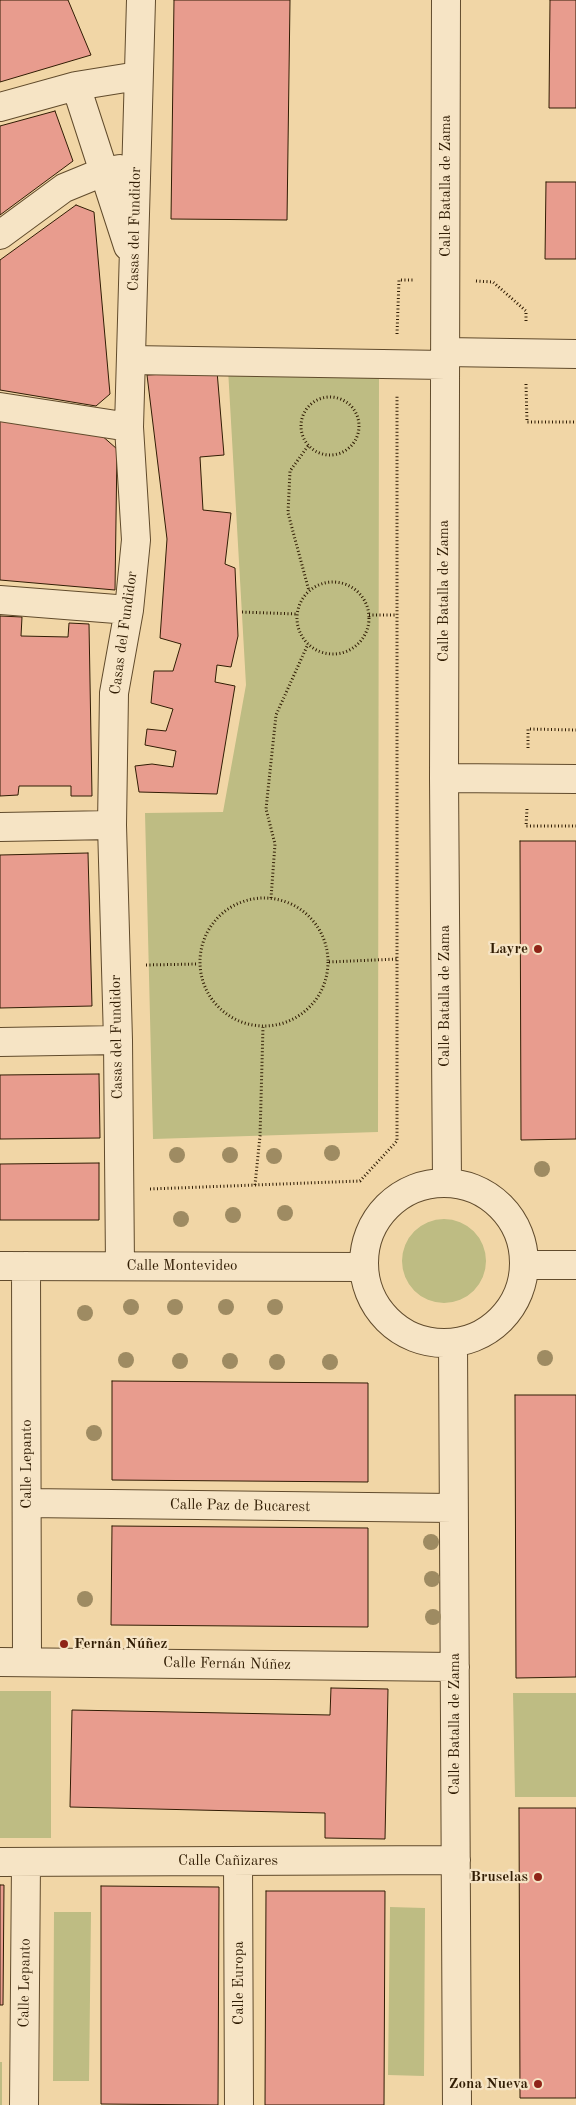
<!DOCTYPE html>
<meta charset="utf-8">
<style>
body{margin:0}
canvas{display:block;background:#f1d6a6}
</style>
<canvas width="576" height="2105"></canvas>
<script>
const ctx = document.querySelector('canvas').getContext('2d');
ctx.lineJoin = 'round';
function fill(path, color) {
  ctx.fillStyle = color;
  ctx.fill(path, 'evenodd');
}
function toPath(rows) {
  const path = new Path2D();
  for (const r of rows) {
    if (r.length === 3) {
      path.moveTo(r[0] + r[2], r[1]);
      path.arc(r[0], r[1], r[2], 0, 2 * Math.PI);
      continue;
    }
    path.moveTo(r[0], r[1]);
    for (let i = 2; i < r.length; i += 2) path.lineTo(r[i], r[i + 1]);
  }
  return path;
}
function strokePath(path, color, width, dash) {
  ctx.strokeStyle = color;
  ctx.lineWidth = width;
  ctx.lineCap = dash ? 'butt' : 'round';
  ctx.setLineDash(dash || []);
  ctx.stroke(path);
}
function drawText(font, color, halo, rows, align = 'center') {
  ctx.font = font + ' "Old Standard TT",serif';
  ctx.lineWidth = 4.5;
  ctx.setLineDash([]);
  ctx.textBaseline = 'middle';
  ctx.strokeStyle = halo;
  ctx.fillStyle = color;
  for (const [text, x, y, turn = 0] of rows) {
    ctx.save();
    ctx.translate(x, y);
    ctx.rotate((+turn || 0) * Math.PI / 180);
    ctx.textAlign = isNaN(turn) ? turn : align;
    if (halo) ctx.strokeText(text, 0, 0);
    ctx.fillText(text, 0, 0);
    ctx.restore();
  }
}
const green = toPath([
 [228,369,379,370,378,1132,153,1139,145,813,223,812,246,685],
 [444,1261,42],
 [0,1691,51,1691,51,1838,0,1838],
 [513,1693,576,1693,576,1797,515,1797],
 [390,1907,425,1908,424,2076,388,2075],
 [54,1912,91,1912,89,2081,53,2081],
 [0,2062,2,2062,2,2105,0,2105]
]);
const building = toPath([
 [0,0,68,0,91,55,0,82,0,0],
 [174,0,290,0,287,220,171,219,174,0],
 [550,0,576,0,576,108,549,108,550,0],
 [55,111,73,161,0,215,0,126,55,111],
 [546,182,576,182,576,259,545,259,546,182],
 [76,205,94,212,110,394,96,406,0,390,0,260,76,205],
 [217,371,224,455,200,457,203,510,231,513,225,564,235,568,238,636,231,667,217,665,215,682,235,686,217,794,139,792,135,766,152,764,173,767,176,751,145,745,147,729,166,731,173,709,151,703,154,671,173,671,181,644,160,638,167,539,147,375,217,371],
 [0,418,100,434,117,449,115,590,0,580,0,418],
 [0,616,22,617,21,636,68,637,69,623,89,624,92,796,71,796,71,786,19,786,18,795,0,796,0,616],
 [520,841,576,841,576,1139,521,1140,520,841],
 [88,853,92,1006,0,1008,0,855,88,853],
 [99,1074,100,1138,0,1139,0,1075,99,1074],
 [99,1163,99,1220,0,1220,0,1164,99,1163],
 [112,1381,368,1383,368,1482,112,1480,112,1381],
 [515,1395,576,1395,576,1677,516,1678,515,1395],
 [112,1526,368,1528,368,1627,111,1625,112,1526],
 [331,1688,388,1689,385,1839,325,1838,325,1813,70,1807,72,1710,330,1715,331,1688],
 [519,1808,576,1808,576,2098,520,2098,519,1808],
 [0,1885,4,1885,3,2005,0,2005,0,1885],
 [101,1886,219,1887,218,2105,101,2104,101,1886],
 [266,1891,385,1891,384,2105,265,2105,266,1891]
]);
const path = toPath([
 [476,281,493,282,526,311,526,323],
 [397,334,399,280,414,280],
 [526,384,527,422,576,422],
 [330,426,29],
 [308,446,290,471,288,513,309,591],
 [333,618,36],
 [242,612,297,614],
 [369,615,397,615],
 [528,748,528,729,576,730],
 [527,809,526,826,576,826],
 [271,898,275,844,266,809,276,715,308,644],
 [264,962,64],
 [329,962,397,959],
 [146,965,198,964],
 [255,1185,260,1136,263,1027],
 [150,1189,360,1181,397,1141,397,395]
]);
const minor = toPath([
 [446,0,444,778,447,1183],
 [76,86,128,246],
 [0,107,76,86,138,76],
 [0,235,64,188,103,172,120,169],
 [445,352,576,354],
 [131,360,445,365],
 [0,407,129,427],
 [0,600,129,610],
 [444,778,576,779],
 [0,827,112,825],
 [0,1042,118,1040],
 [444,1263,80],
 [525,1265,576,1265],
 [0,1266,363,1267],
 [26,1266,27,1662],
 [120,1266,118,1040,112,825,114,693,129,610,136,540,129,427,141,0],
 [453,1343,457,2105],
 [27,1503,452,1508],
 [0,1662,455,1667],
 [238,1861,239,2105],
 [0,1862,456,1860],
 [24,2105,26,1862]
]);
const trees = [
 [332,1153],
 [177,1155],
 [230,1155],
 [274,1156],
 [542,1169],
 [285,1213],
 [233,1215],
 [181,1219],
 [131,1307],
 [175,1307],
 [226,1307],
 [275,1307],
 [85,1313],
 [545,1358],
 [126,1360],
 [180,1361],
 [230,1361],
 [277,1362],
 [330,1362],
 [94,1433],
 [431,1542],
 [432,1579],
 [85,1599],
 [433,1617]
];
const markers = [
 [538,949,5,"#8f2418"],
 [64,1644,5,"#8f2418"],
 [538,1877,5,"#8f2418"],
 [538,2084,5,"#8f2418"]
];
const streetNames = [
 ["Calle Batalla de Zama",446,186,-90],
 ["Casas del Fundidor",135,229,-89],
 ["Calle Batalla de Zama",444,591,-90],
 ["Casas del Fundidor",124,633,-82],
 ["Calle Batalla de Zama",445,996,-90],
 ["Casas del Fundidor",117,1037,-91],
 ["Calle Montevideo",182,1266],
 ["Calle Lepanto",27,1464,-90],
 ["Calle Paz de Bucarest",240,1506,1],
 ["Calle Fernán Núñez",227,1664,1],
 ["Calle Batalla de Zama",455,1724,-90],
 ["Calle Cañizares",228,1861],
 ["Calle Lepanto",25,1983,-89],
 ["Calle Europa",239,1983,-90]
];
const poiNames = [
 ["Layre",528,949],
 ["Fernán Núñez",74,1644,"left"],
 ["Bruselas",528,1877],
 ["Zona Nueva",528,2084]
];
fill(green, '#bebc83');
fill(building, '#e89c8e');
strokePath(building, '#311d04', 1);
strokePath(minor, '#614b2c', 30);
strokePath(path, '#311d04', 3, [1, 2.5]);
strokePath(minor, '#f6e4c5', 28);
ctx.fillStyle = '#9e8b62';
for (const [x, y] of trees) {
  ctx.beginPath();
  ctx.arc(x, y, 8, 0, 2 * Math.PI);
  ctx.fill();
}
for (const [x, y, r, color] of markers) {
  const dot = new Path2D();
  dot.arc(x, y, r, 0, 2 * Math.PI);
  ctx.fillStyle = color;
  ctx.fill(dot);
  strokePath(dot, '#f6e4c5', 2);
}
drawText('15px', '#311d04', '#f6e4c5', streetNames);
drawText('bold 15px', '#311d04', '#f6e4c5', poiNames, 'right');
</script>
